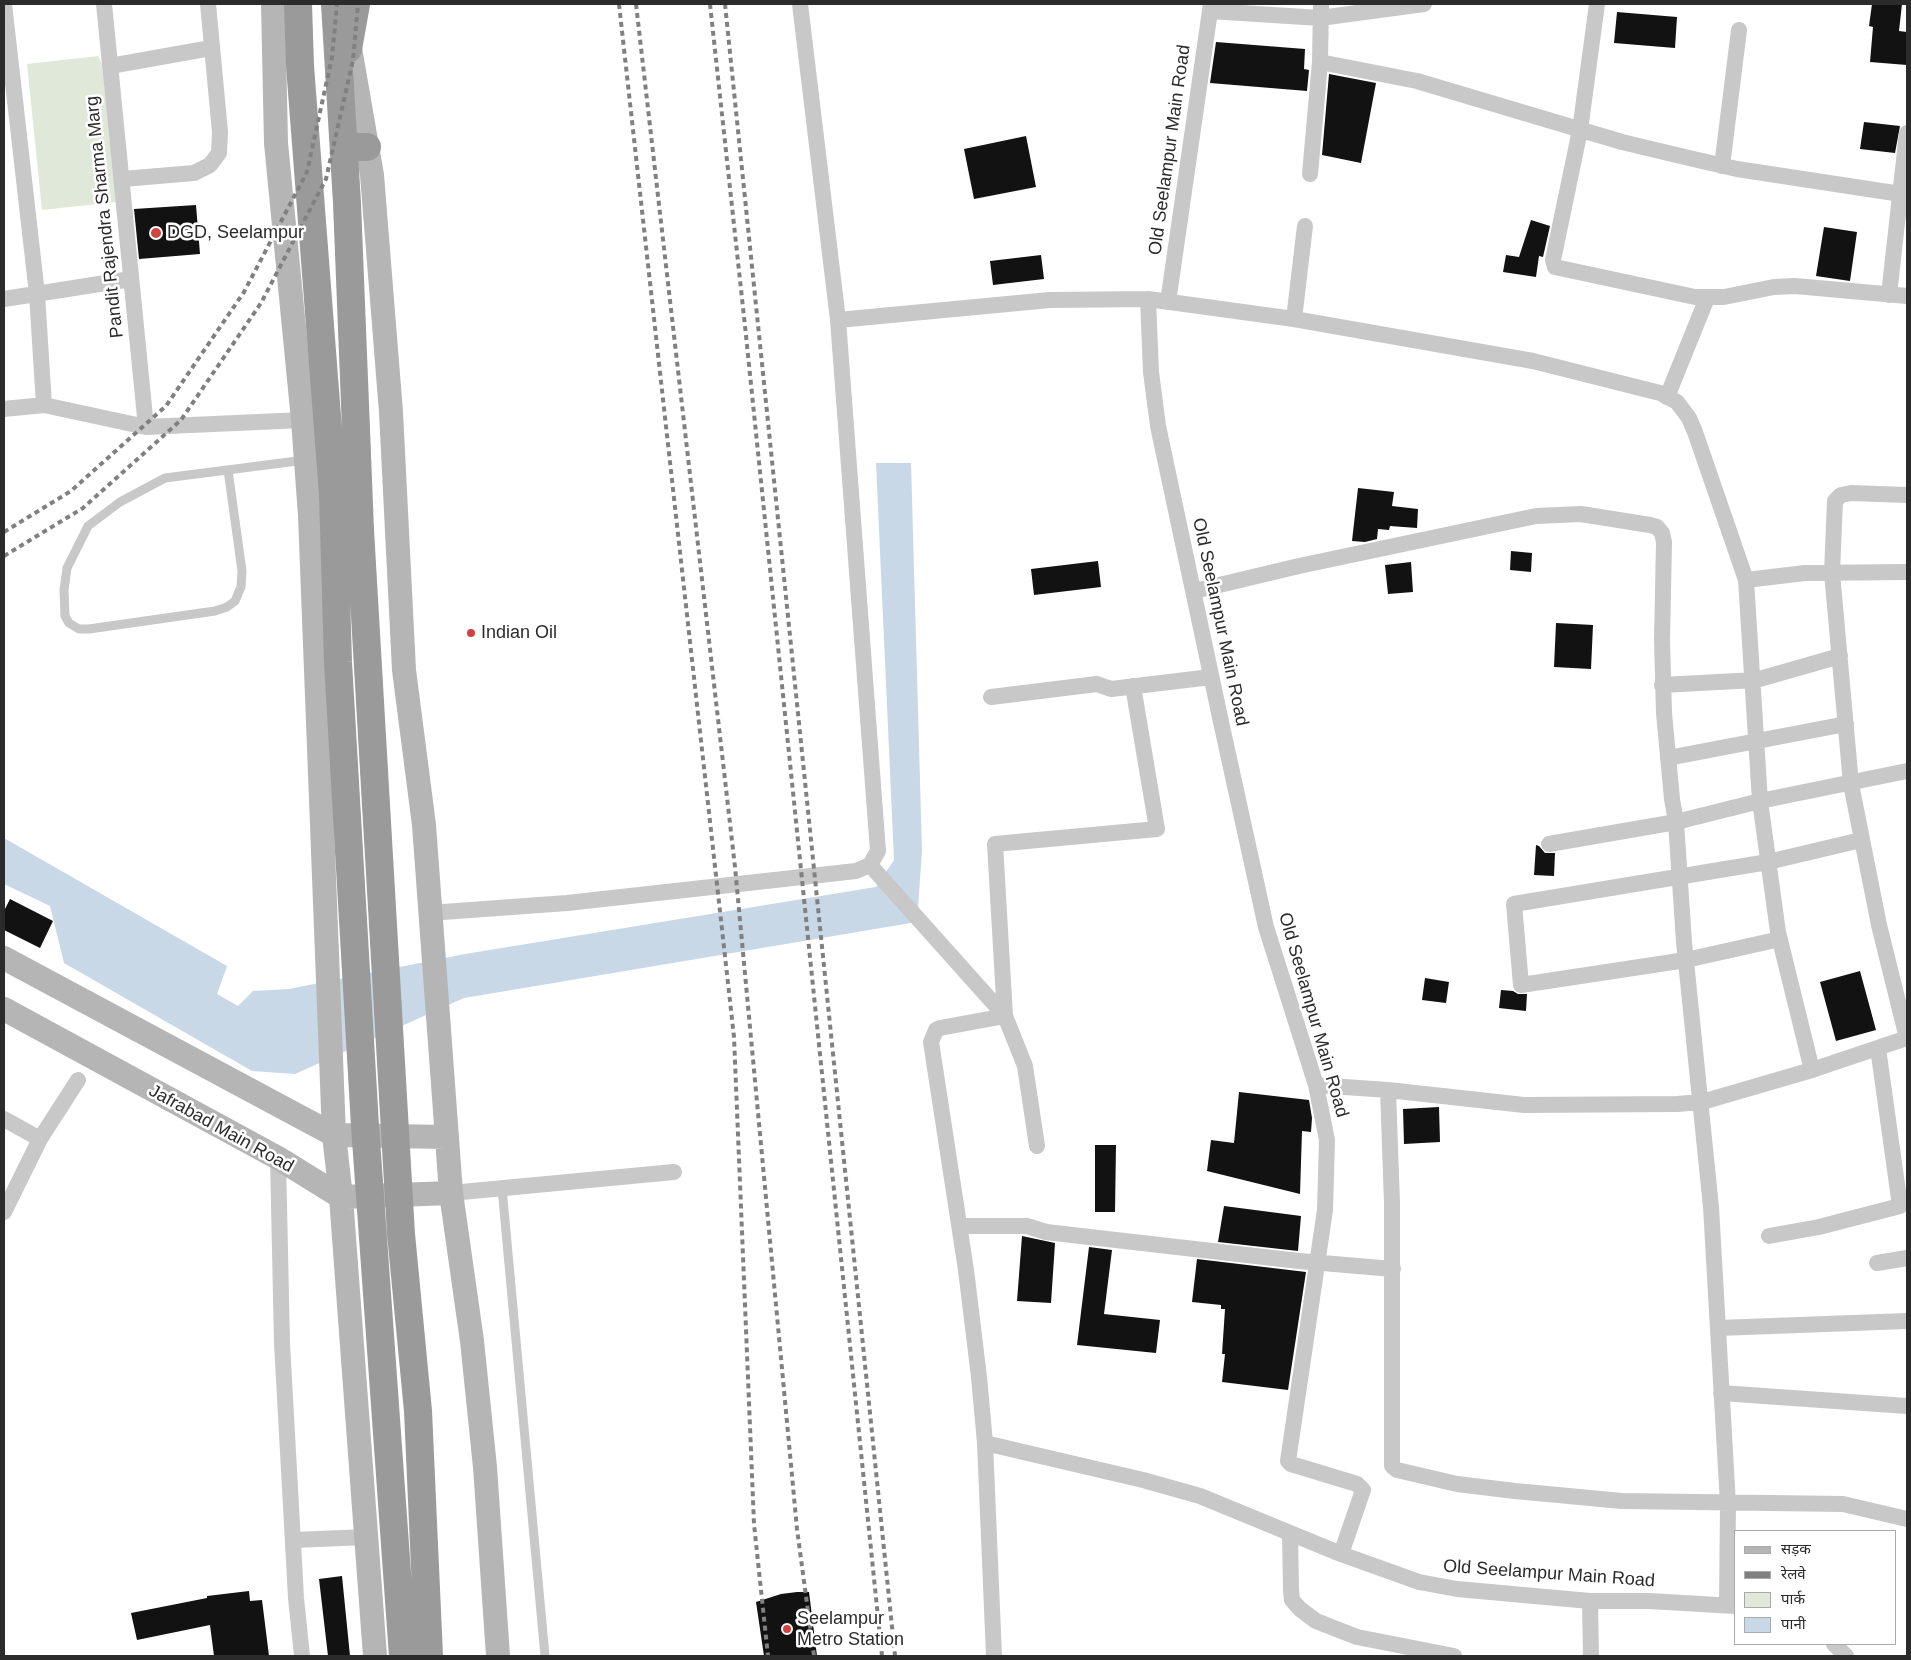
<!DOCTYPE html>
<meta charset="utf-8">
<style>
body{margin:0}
#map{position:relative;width:1911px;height:1660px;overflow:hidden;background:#fff;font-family:Arial,"Noto Sans Devanagari",sans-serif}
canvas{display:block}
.frame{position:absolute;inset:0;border:5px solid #2b2b2b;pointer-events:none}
.legend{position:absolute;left:1734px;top:1530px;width:162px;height:115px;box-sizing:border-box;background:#fff;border:1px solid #aaa;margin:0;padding:6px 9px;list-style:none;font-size:15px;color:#2b2b2b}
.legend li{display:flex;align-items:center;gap:10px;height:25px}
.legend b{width:25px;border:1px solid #aaa}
</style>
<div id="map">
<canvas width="1911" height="1660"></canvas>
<div class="frame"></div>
<ul class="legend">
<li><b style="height:6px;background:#b5b5b5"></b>सड़क</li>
<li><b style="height:6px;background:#808080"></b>रेलवे</li>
<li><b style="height:14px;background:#e0e8da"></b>पार्क</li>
<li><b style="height:14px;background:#c8d8e6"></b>पानी</li>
</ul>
</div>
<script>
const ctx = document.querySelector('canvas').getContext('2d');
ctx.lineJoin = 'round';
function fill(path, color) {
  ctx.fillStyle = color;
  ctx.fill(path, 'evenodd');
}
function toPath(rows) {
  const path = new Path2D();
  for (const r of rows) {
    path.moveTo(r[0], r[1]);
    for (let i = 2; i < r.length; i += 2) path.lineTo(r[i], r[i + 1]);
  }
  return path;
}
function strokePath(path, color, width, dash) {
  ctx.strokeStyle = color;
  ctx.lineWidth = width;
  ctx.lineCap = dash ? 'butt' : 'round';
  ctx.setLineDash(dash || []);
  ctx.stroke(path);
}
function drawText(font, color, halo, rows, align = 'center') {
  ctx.font = font + ' Arial,sans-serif';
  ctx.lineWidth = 5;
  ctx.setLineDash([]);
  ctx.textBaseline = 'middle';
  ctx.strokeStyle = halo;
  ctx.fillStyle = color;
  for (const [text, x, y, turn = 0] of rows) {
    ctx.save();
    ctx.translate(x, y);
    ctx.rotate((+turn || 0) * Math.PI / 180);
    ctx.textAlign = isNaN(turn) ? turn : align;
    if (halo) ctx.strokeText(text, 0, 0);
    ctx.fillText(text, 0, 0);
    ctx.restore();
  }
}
const green = toPath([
 [98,56,102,64,116,202,42,210,27,64]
]);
const water = toPath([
 [876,463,911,463,922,851,917,922,464,998,295,1074,252,1071,64,963,50,906,4,884,4,838,227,966,217,994,238,1006,253,991,289,989,465,954,876,887,894,860]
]);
const building = toPath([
 [1872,4,1902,4,1899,31,1907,32,1907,65,1870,62,1873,27,1869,26],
 [1617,12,1677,17,1675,48,1614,43],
 [1216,42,1305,49,1304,69,1309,70,1307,91,1210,83],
 [1329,74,1376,83,1361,163,1322,155],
 [1864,122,1900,126,1895,153,1860,149],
 [1026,136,1036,187,974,199,964,149],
 [196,205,200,254,139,259,134,209],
 [1531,220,1550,226,1543,257,1539,256,1536,277,1503,272,1506,255,1519,257],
 [1824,227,1857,232,1850,281,1816,276],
 [1041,255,1044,279,993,285,990,261],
 [1358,488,1394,492,1392,506,1418,509,1417,528,1390,526,1389,530,1378,529,1377,539,1365,542,1352,541],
 [1511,551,1532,553,1531,572,1510,570],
 [1098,561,1101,587,1034,595,1031,569],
 [1411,562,1413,592,1388,594,1385,565],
 [1556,623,1593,625,1591,669,1554,667],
 [1536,845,1539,846,1545,853,1555,853,1554,876,1534,875],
 [10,899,53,921,40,948,4,930,4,911],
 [1860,971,1876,1030,1836,1041,1820,982],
 [1425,978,1449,982,1446,1003,1422,1000],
 [1501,990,1513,991,1518,994,1527,994,1526,1011,1499,1008],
 [1239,1092,1309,1100,1312,1118,1311,1132,1302,1131,1300,1194,1207,1171,1211,1140,1234,1143],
 [1439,1107,1440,1142,1404,1144,1403,1109],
 [1095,1145,1116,1145,1115,1212,1095,1212],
 [1224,1206,1301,1216,1298,1251,1218,1242],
 [1022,1236,1055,1243,1051,1303,1017,1301],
 [1089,1247,1112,1250,1104,1314,1160,1320,1156,1353,1077,1345],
 [1197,1259,1306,1272,1288,1390,1222,1382,1225,1354,1222,1354,1225,1309,1221,1309,1221,1305,1192,1302],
 [342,1576,350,1656,328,1656,319,1579],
 [249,1591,250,1601,262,1600,269,1656,214,1656,210,1625,137,1640,131,1613,207,1598,207,1596],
 [797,1592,809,1592,817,1656,764,1656,756,1602,781,1594]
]);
const service = toPath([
 [228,470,242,571,241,587,235,601,227,607,215,611,89,629,79,629,69,623,65,616,64,590,67,568,88,526,120,502,165,478,305,460],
 [502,1188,545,1656]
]);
const minor = toPath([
 [4,4,37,294,44,405],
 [104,4,146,427],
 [1597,4,1580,130,1553,260,1555,267,1695,297,1724,297,1774,287,1795,286,1907,296],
 [1210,11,1320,18,1424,4],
 [1320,62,1417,81,1622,142,1689,158,1737,169,1901,194],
 [110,66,211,48],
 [1722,166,1739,30],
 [1310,174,1320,62,1321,4],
 [123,179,194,173,210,165,219,153,220,132,208,4],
 [1889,295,1907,133],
 [4,299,131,279],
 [1148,299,1151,372,1158,426,1221,722,1266,927,1316,1085,1327,1140,1325,1210,1288,1461,1291,1464,1357,1484,1363,1490,1341,1554,1419,1582,1457,1589,1590,1601,1649,1601,1735,1606],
 [1168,302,1211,4],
 [1294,319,1305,226],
 [838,320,1050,300,1148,299,1294,319,1533,361,1660,393,1677,402,1689,418,1695,432,1746,580,1760,801,1778,932,1812,1070],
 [1667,397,1707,298],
 [4,409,44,405,146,427,303,420],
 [1907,495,1851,493,1841,495,1835,501,1832,573,1851,784,1879,925,1907,1038],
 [1746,580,1805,573,1907,572],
 [1194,591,1299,566,1536,516,1581,514,1650,525,1657,527,1662,533,1664,542,1662,640,1664,713,1672,799,1676,822,1684,942,1711,1207,1728,1504,1727,1605],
 [1662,685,1756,680,1840,656],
 [991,697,1097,684,1111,689,1211,677],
 [1668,758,1846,724],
 [1549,844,1676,822,1760,801,1907,771],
 [870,865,1005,1016,1025,1066,1037,1146],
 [429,913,567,903,856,871,870,865,878,851,838,320,800,4],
 [1780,939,1686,960,1521,985,1514,904,1768,862,1861,840],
 [1316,1085,1388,1090,1524,1105,1677,1104,1702,1102,1812,1070,1907,1038],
 [1388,1090,1392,1203,1392,1466,1397,1470,1457,1484,1515,1491,1622,1501,1843,1504,1907,1519],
 [4,1119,40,1139],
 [278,1158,282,1343,296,1598,302,1656],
 [451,1193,674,1172],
 [4,1212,40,1139,78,1080],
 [960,1226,1027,1226,1046,1232,1299,1261,1393,1269],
 [1769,1236,1819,1227,1900,1206,1878,1048],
 [1877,1263,1907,1258],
 [1718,1328,1907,1321],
 [1721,1393,1907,1406],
 [985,1443,1143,1480,1200,1496,1341,1554],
 [1290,1533,1291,1590,1292,1600,1300,1609,1316,1621,1357,1637,1454,1656],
 [293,1540,367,1537],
 [1590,1601,1591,1656],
 [1834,1644,1846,1656],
 [994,1656,985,1443,979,1377,966,1270,931,1042,936,1030,940,1028,1005,1016,995,844,1157,829,1133,686]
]);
const secondary = toPath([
 [273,4,276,143,303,420,310,515,334,1135,341,1197,375,1656],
 [347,31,372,175,391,412,404,670,424,825,451,1193,472,1341,485,1467,498,1656],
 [4,958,334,1135,447,1137],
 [4,1009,278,1158,341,1197,451,1193]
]);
const trunk = toPath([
 [298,4,300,66,333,494],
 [335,4,347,203,360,530],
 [348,49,356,4],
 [344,147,367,147]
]);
const rail = toPath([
 [619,4,734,1037,754,1524,768,1656],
 [636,4,735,867,797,1529,814,1656],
 [710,4,745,326,882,1656],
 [725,4,895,1656],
 [4,532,71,491,166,406,244,292,307,172,332,57,337,4],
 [4,556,83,508,181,420,261,303,326,179,353,60,358,4]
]);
const trunkBridge = toPath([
 [333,494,338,662,365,1126,403,1656],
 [360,530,401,1234,418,1411,429,1656]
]);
const markers = [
 [156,233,6,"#d1413f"],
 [471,633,5,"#d1413f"],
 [787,1629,5,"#d1413f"]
];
const streetNames = [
 ["Old Seelampur Main Road",1170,150,-82],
 ["Pandit Rajendra Sharma Marg",105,217,-96],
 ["Old Seelampur Main Road",1220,622,78],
 ["Old Seelampur Main Road",1313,1015,74],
 ["Jafrabad Main Road",221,1129,29],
 ["Old Seelampur Main Road",1549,1574,4]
];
const poiNames = [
 ["DGD, Seelampur",167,233],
 ["Indian Oil",481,633],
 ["Seelampur",797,1619],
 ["Metro Station",797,1640]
];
fill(green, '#e0e8da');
fill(water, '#c8d8e6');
fill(building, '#121212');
strokePath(service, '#c8c8c8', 9);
strokePath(minor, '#c8c8c8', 16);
strokePath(secondary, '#b5b5b5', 24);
strokePath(trunk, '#9a9a9a', 28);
strokePath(rail, '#808080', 4, [5, 4]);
strokePath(trunkBridge, '#9a9a9a', 28);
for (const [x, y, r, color] of markers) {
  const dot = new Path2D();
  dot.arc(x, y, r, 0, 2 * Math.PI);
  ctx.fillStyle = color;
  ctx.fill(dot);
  strokePath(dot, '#fff', 2);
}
drawText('18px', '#2b2b2b', '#fff', streetNames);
drawText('18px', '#2b2b2b', '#fff', poiNames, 'left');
</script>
